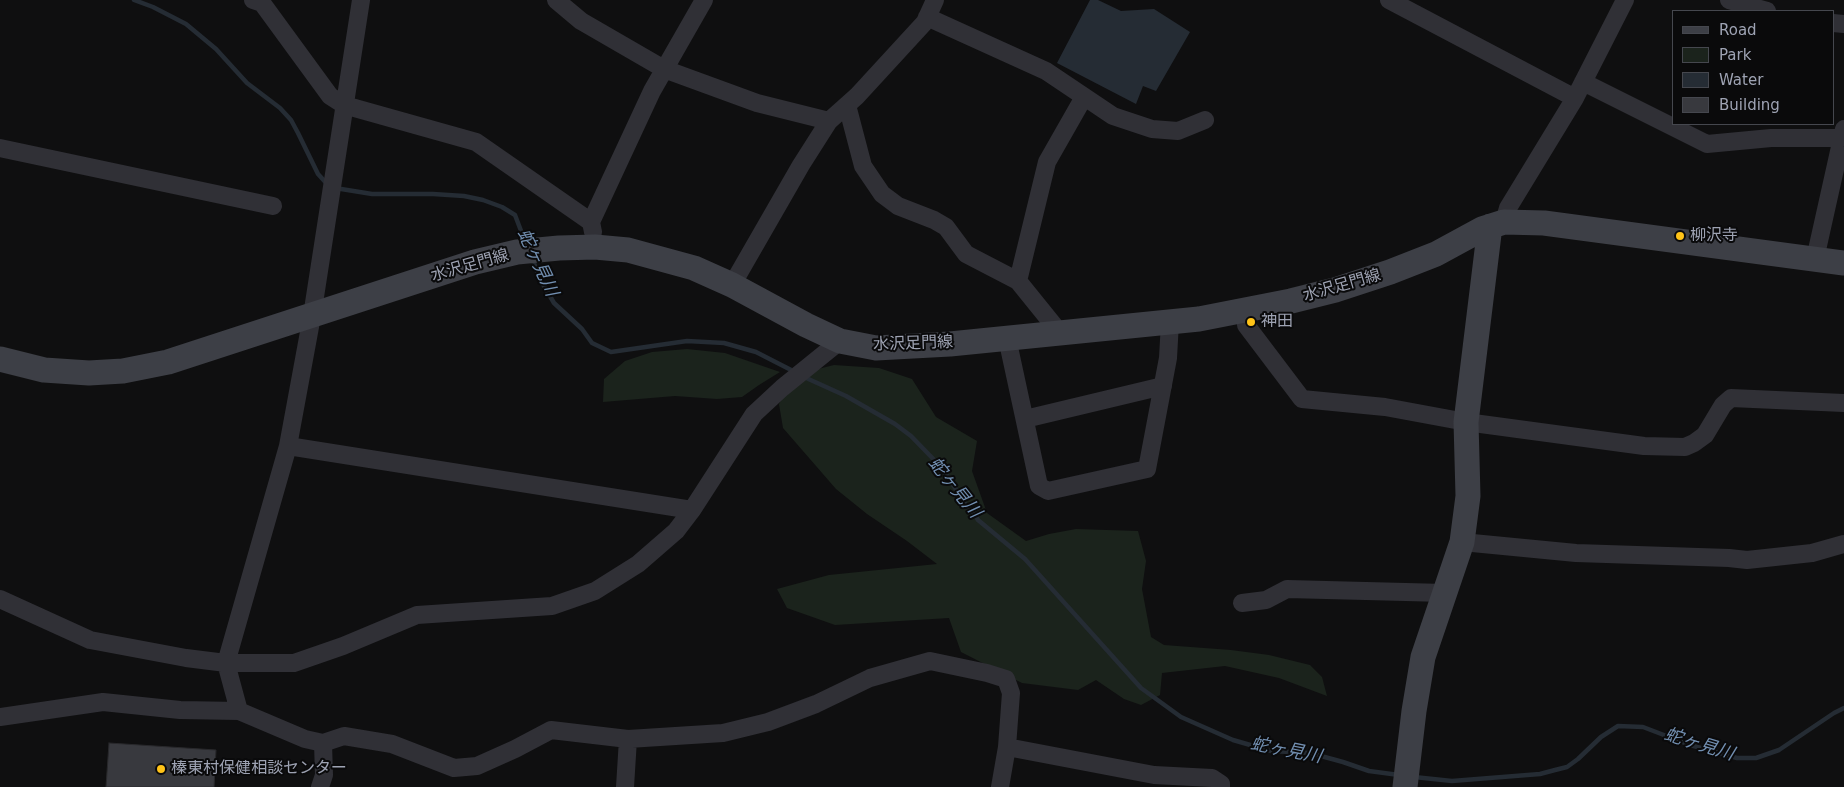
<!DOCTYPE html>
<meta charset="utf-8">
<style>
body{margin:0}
#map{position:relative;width:1844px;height:787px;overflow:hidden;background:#0f0f10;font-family:"DejaVu Sans",sans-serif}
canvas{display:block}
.legend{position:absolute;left:1672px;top:10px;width:162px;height:115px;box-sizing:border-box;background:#0a0a0b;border:1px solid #45474e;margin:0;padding:6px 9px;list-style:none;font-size:15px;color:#9ea3b3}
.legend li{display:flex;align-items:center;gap:10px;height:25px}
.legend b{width:25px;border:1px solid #45474e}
</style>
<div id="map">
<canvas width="1844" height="787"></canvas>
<ul class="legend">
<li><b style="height:6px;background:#3d3f46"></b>Road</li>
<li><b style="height:14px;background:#1b231c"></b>Park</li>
<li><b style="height:14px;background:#252c34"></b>Water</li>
<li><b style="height:14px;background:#38393e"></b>Building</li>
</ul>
</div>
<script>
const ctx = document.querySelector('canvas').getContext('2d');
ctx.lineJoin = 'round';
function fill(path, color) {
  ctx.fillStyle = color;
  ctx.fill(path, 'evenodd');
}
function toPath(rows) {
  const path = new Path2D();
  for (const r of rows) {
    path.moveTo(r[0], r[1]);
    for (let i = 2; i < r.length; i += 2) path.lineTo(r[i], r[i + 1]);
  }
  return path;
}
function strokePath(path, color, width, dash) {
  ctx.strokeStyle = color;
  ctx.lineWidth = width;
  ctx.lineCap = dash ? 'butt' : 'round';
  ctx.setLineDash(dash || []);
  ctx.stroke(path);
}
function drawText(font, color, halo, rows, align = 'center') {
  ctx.font = font + ' "DejaVu Sans","Noto Sans JP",sans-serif';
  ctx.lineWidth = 4;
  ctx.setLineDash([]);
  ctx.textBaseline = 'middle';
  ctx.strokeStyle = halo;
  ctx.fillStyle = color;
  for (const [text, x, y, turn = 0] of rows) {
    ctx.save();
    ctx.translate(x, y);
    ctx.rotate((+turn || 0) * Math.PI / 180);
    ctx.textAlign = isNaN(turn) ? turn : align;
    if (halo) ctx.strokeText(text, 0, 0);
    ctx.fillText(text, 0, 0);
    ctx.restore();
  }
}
const green = toPath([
 [687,349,725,353,780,372,759,385,742,397,717,399,675,396,603,402,604,379,625,361,652,352],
 [834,365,879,368,912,379,936,417,977,441,972,471,987,513,1026,541,1049,534,1076,529,1138,531,1146,561,1142,589,1151,637,1164,645,1231,650,1269,655,1310,665,1322,677,1327,696,1279,678,1225,666,1162,673,1160,695,1141,705,1124,699,1096,680,1078,690,1022,683,961,652,949,618,835,625,787,608,777,589,829,575,937,564,907,541,867,514,836,489,783,428,779,404,788,389,814,370]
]);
const water = toPath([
 [1090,0,1098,0,1121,11,1154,9,1190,32,1156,91,1143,86,1136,104,1057,63]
]);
const stream = toPath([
 [134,0,153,7,186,24,216,49,247,83,280,108,291,120,298,133,318,174,328,185],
 [335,188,372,194,433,194,464,196,483,200,502,207,515,215,526,244],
 [532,258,540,279,554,303,582,329,592,343,611,352,687,341,724,343,756,352,795,372],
 [804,377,846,396,895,424,911,436,942,468,968,508,971,509,978,520,1025,559,1141,688,1181,717,1233,740,1271,751,1310,753,1343,762,1369,771,1399,775],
 [1414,777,1452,781,1540,774,1555,770,1567,767,1578,759,1601,737,1618,726,1643,727,1690,745,1737,758,1756,758,1779,750,1834,713,1844,708]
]);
const building = toPath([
 [109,743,216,750,214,787,106,787,109,743]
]);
const street = toPath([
 [253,0,262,3,330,96,344,105,476,142,591,222],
 [556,0,581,21,664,69,757,103,829,121],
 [1389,0,1575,98],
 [1729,0,1767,11],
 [927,17,1046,71,1113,116,1152,129,1178,131,1205,120],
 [1833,23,1844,24],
 [1583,82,1707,144,1771,138,1842,138],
 [847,105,863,166,882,194,898,206,934,220,946,227,966,254,1018,281,1060,333],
 [0,148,273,206],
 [1504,222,1508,208,1575,98,1625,0],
 [593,232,591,222,652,91,704,0],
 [1815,259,1844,129],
 [1018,281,1047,162,1084,97],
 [732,285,801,165,829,121,857,96,925,22,935,0],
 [1246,325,1302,399,1385,407,1466,422,1644,446,1685,447,1694,443,1705,435,1723,405,1731,398,1844,403],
 [1007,338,1039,486,1048,491,1147,469,1168,358,1170,322],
 [1025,419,1163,386],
 [288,446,692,510],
 [1462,542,1576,553,1729,558,1747,560,1812,553,1844,544],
 [0,599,90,640,186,658,226,663,294,663,343,646,417,615,552,606,595,591,638,564,676,531,692,510,754,414,782,388,840,341],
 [1242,603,1266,600,1287,589,1445,593],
 [239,711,226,663,288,446,312,316,361,0],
 [0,717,103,702,180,710,239,711,305,739,323,743,324,775,320,787],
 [323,743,344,736,392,744,454,768,477,766,515,749,551,730,628,739,723,733,768,722,816,704,870,678,930,661,987,673,1006,679,1011,693,1007,747,1000,787],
 [1007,747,1154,775,1212,778,1221,784,1221,787],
 [625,787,628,739]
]);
const secondary = toPath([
 [0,359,44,370,89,373,123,371,168,362,475,262,517,252,559,248,595,247,628,250,694,268,732,285,806,325,840,341,876,348,950,344,1199,319,1291,301,1335,290,1390,272,1436,254,1482,229,1504,222,1544,223,1844,263],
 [1405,787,1414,711,1423,657,1462,542,1468,496,1466,422,1490,226]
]);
const markers = [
 [1680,236,5,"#ffc318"],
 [1251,322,5,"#ffc318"],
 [161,769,5,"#ffc318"]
];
const poiNames = [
 ["柳沢寺",1690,236],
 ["神田",1261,322],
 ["榛東村保健相談センター",171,769]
];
const streetNames = [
 ["水沢足門線",470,266,-16],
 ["水沢足門線",1342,286,-16],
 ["水沢足門線",913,344,-2]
];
const waterNames = [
 ["蛇ヶ見川",537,263,65],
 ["蛇ヶ見川",954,488,51],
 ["蛇ヶ見川",1699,745,17],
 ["蛇ヶ見川",1286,751,11]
];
fill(green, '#1b231c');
fill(water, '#252c34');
strokePath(stream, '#252c34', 4.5);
fill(building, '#38393e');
strokePath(building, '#29292c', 1);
strokePath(street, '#303036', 18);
strokePath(secondary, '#3d3f46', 25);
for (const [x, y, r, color] of markers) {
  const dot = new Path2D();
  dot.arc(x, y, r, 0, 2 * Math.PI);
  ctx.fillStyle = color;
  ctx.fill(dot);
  strokePath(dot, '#0a0a0b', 2);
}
drawText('16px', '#9ea3b3', '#0a0a0b', poiNames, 'left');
drawText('16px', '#9ea3b3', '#0a0a0b', streetNames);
drawText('italic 18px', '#728fb1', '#0a0a0b', waterNames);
</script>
